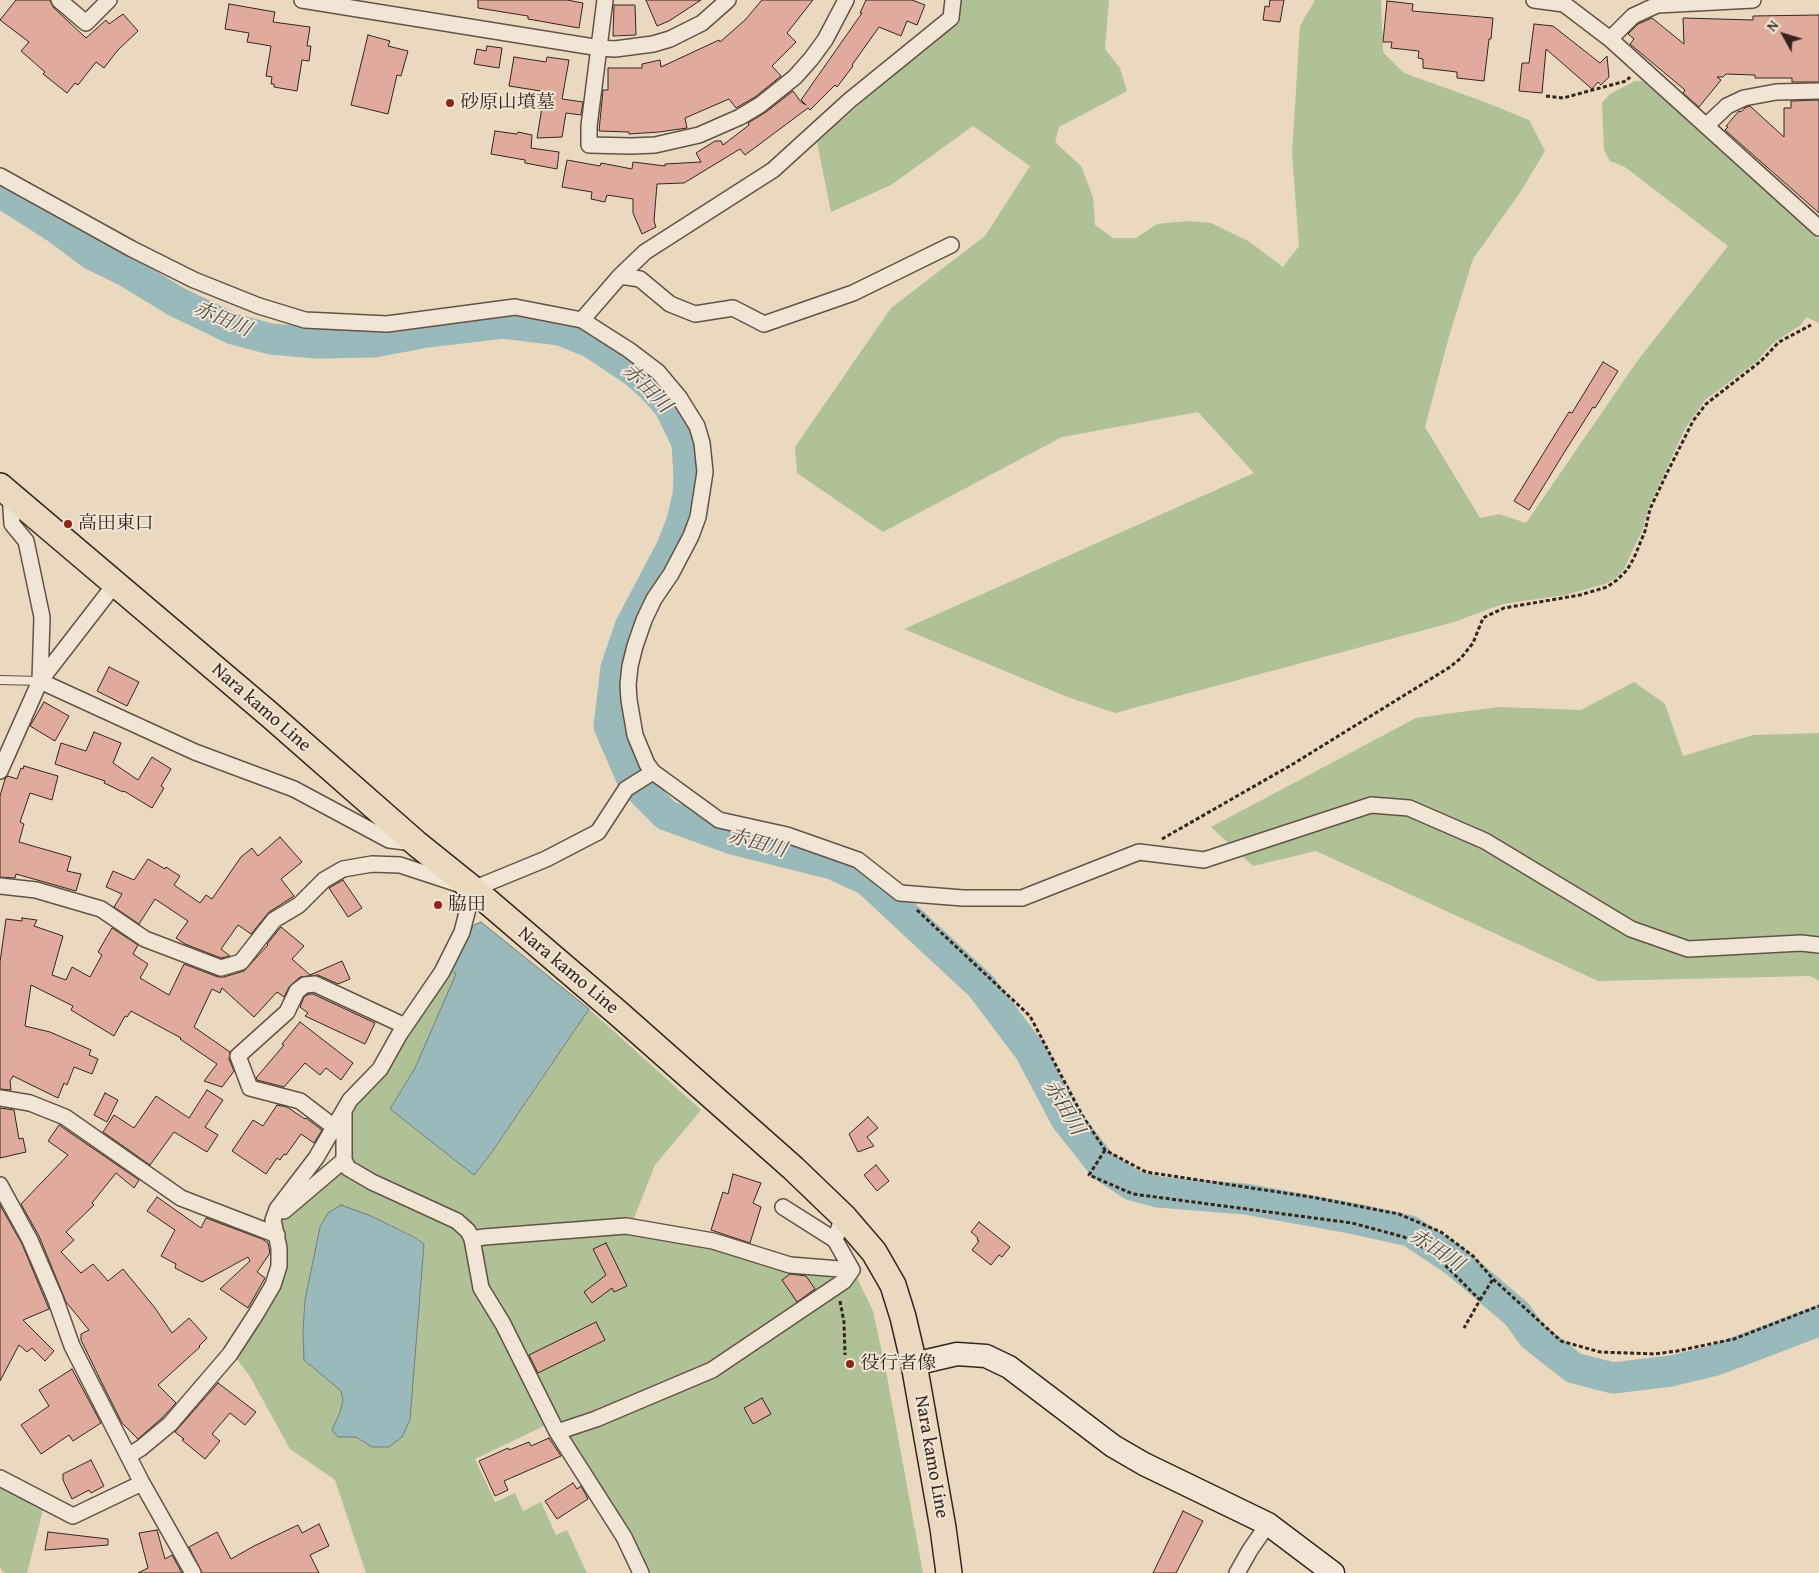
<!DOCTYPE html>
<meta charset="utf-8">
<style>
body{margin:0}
#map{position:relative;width:1819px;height:1573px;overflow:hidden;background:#ead9bf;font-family:"Gentium Book Plus",serif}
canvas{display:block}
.north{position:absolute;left:1759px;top:10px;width:50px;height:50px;-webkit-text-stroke:4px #f1e6d5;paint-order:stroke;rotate:309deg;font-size:14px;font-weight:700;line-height:20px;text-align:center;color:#34261d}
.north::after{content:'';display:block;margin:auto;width:18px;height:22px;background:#34261d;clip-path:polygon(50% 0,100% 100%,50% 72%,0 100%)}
</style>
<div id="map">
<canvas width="1819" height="1573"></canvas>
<div class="north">N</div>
</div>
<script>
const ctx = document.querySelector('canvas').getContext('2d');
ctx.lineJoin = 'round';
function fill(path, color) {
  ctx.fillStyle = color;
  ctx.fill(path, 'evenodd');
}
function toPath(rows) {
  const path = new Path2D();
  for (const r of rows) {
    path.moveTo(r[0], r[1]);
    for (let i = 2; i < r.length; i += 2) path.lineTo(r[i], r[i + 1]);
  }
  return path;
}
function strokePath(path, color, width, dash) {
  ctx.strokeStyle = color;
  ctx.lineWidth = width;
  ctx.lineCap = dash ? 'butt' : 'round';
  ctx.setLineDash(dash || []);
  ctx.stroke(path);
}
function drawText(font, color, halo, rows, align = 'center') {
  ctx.font = font + ' "Gentium Book Plus","Noto Serif JP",serif';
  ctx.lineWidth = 4;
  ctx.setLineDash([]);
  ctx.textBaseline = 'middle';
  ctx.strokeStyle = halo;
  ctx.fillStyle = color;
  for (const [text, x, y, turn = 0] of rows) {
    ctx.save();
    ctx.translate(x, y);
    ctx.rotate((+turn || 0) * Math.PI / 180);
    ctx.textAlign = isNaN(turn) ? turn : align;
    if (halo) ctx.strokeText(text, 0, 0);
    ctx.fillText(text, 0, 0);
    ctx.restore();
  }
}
const green = toPath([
 [963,0,1109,0,1105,49,1120,68,1127,91,1059,127,1055,142,1081,166,1093,197,1095,225,1113,238,1136,238,1157,224,1188,221,1211,223,1250,242,1283,267,1299,246,1292,154,1300,26,1315,0,1381,0,1383,52,1404,73,1482,101,1529,120,1545,151,1521,191,1473,259,1448,340,1425,427,1480,518,1499,514,1526,523,1638,360,1728,246,1625,167,1610,161,1604,150,1602,103,1610,94,1635,81,1644,81,1819,239,1819,323,1806,317,1801,325,1773,343,1756,362,1705,400,1685,429,1649,507,1642,531,1624,569,1616,578,1605,584,1565,595,1503,604,1454,622,1115,713,1065,696,904,629,1254,473,1198,412,1062,437,883,532,797,473,795,447,891,308,985,236,1030,166,973,126,891,185,831,212,817,142,954,21,956,4],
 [1634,682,1665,704,1683,756,1753,735,1819,733,1819,981,1810,976,1598,981,1316,851,1253,866,1211,827,1416,718,1498,707,1581,710],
 [450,968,457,973,415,1068,390,1109,474,1174,492,1152,589,1009,701,1110,655,1165,632,1223,474,1235,352,1166,348,1114,404,1038],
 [342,1166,460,1230,548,1424,475,1459,495,1502,515,1493,523,1511,541,1502,556,1535,567,1530,587,1573,366,1573,335,1480,290,1449,249,1375,236,1358,274,1292,281,1223,292,1207],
 [371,1216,416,1237,424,1244,410,1420,402,1437,389,1447,372,1447,356,1437,345,1436,332,1430,340,1412,343,1400,341,1390,304,1360,303,1330,305,1300,312,1267],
 [630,1230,831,1275,834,1281,709,1365,636,1399,559,1425,485,1287,477,1241],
 [857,1278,873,1311,885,1366,923,1573,643,1573,561,1433,713,1372,840,1293],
 [0,1484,44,1506,27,1573,4,1573,0,1567]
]);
const water = toPath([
 [481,922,589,1009,492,1152,474,1175,390,1109,415,1068,456,974,450,968,474,925,481,922],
 [341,1205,371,1216,416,1238,424,1244,410,1420,402,1437,389,1447,372,1447,356,1437,338,1437,332,1430,340,1412,343,1400,341,1391,304,1360,303,1330,305,1300,320,1227,328,1213,341,1205]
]);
const river = toPath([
 [0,192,58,229,91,254,126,271,175,301,233,329,271,339,316,343,374,342,427,332,503,323,560,330,592,343,634,371,653,388,669,406,678,424,687,443,689,477,688,495,682,521,672,547,630,627,616,668,609,726,633,782,666,815,732,839,832,864,867,880,981,986,1030,1051,1066,1119,1103,1166,1132,1185,1158,1192,1245,1199,1356,1219,1410,1231,1455,1261,1517,1314,1533,1336,1574,1368,1613,1378,1671,1371,1713,1361,1819,1321]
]);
const building = toPath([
 [16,0,50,0,53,7,86,38,106,20,109,24,123,14,138,31,117,51,104,68,96,62,78,85,75,83,67,93,43,74,45,72,21,51,29,42,0,20,16,0],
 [478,0,567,0,583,3,579,28,528,19,528,16,478,8,478,0],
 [646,0,701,0,669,21,657,26,646,0],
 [762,0,813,0,787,33,796,42,772,66,781,76,755,97,736,108,729,99,685,118,687,128,659,132,629,134,629,132,599,131,603,90,608,90,608,68,642,68,642,64,660,60,661,67,719,40,720,42,745,20,762,0],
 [866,0,912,0,925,5,917,25,907,21,901,36,879,27,852,65,853,66,837,87,835,85,810,110,808,108,745,155,740,149,684,183,657,184,654,221,656,227,642,234,633,213,633,199,607,195,605,202,591,199,592,192,562,187,567,160,600,166,601,163,632,169,633,162,665,166,665,164,701,162,696,153,715,141,721,141,723,145,749,125,748,123,766,112,793,91,801,102,806,105,801,100,862,13,860,13,866,0],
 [1270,0,1284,0,1280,22,1263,20,1265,6,1269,7,1270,0],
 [1387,1,1413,4,1412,11,1493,18,1491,39,1489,39,1484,81,1457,78,1457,72,1423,68,1423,59,1418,58,1419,51,1391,48,1392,42,1383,42,1387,1],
 [229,4,275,12,273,22,310,27,307,46,311,46,309,61,302,60,297,91,274,87,274,84,271,84,272,77,266,76,271,46,247,42,249,33,225,29,229,4],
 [614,5,635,5,636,35,613,36,614,5],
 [1819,15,1819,82,1792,82,1792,78,1755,78,1755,75,1726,74,1723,77,1717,77,1721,80,1699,107,1683,93,1685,90,1630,44,1634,39,1628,34,1638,24,1652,18,1684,44,1683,18,1753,20,1753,16,1819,15],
 [1534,24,1553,26,1600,63,1607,56,1609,77,1601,85,1598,82,1592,89,1546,49,1542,93,1519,91,1522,63,1529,63,1534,24],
 [368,35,390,41,388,46,408,51,401,76,397,75,388,114,351,105,368,35],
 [487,46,502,48,499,68,474,64,477,49,486,51,487,46],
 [514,57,546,62,547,57,569,60,562,99,583,102,581,115,566,113,562,137,537,138,544,95,540,94,541,91,509,86,514,57],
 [1819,100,1819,213,1725,130,1728,127,1726,126,1739,111,1741,112,1745,108,1750,106,1784,137,1784,108,1791,108,1791,101,1819,100],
 [495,131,517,134,518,132,532,135,531,148,559,152,557,169,525,163,525,160,491,154,495,131],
 [1603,362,1618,371,1595,408,1593,407,1562,456,1529,510,1514,501,1569,412,1572,413,1603,362],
 [109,667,139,682,127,706,97,691,109,667],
 [44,702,69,716,55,741,30,726,44,702],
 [94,732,121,743,113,763,138,780,152,757,171,769,161,786,164,788,152,808,124,791,123,792,104,783,105,781,55,764,61,743,86,751,94,732],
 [24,766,58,776,52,800,30,793,20,822,24,824,19,842,71,857,67,871,81,874,76,891,16,874,15,878,0,877,0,796,5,779,8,776,17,779,21,768,23,769,24,766],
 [280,837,302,862,281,879,294,896,269,912,251,934,238,925,221,949,230,956,221,958,185,944,176,938,188,921,155,899,139,924,114,907,122,894,106,887,113,871,134,880,148,859,165,869,166,867,180,876,174,885,200,903,206,895,212,899,241,857,252,848,258,856,280,837],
 [343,880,362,908,348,917,329,888,343,880],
 [22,918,37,920,34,926,63,936,52,975,66,980,72,967,90,977,102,955,98,952,112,928,138,945,133,954,148,964,140,978,169,995,184,964,218,977,224,977,244,971,268,945,267,944,281,927,304,946,292,959,310,975,342,961,350,979,338,984,318,975,300,977,289,987,284,997,277,992,254,1017,222,988,220,993,212,989,194,1027,230,1052,229,1059,234,1071,222,1087,204,1081,217,1064,180,1039,181,1038,131,1011,127,1017,125,1016,114,1036,71,1010,73,1006,31,985,25,1026,50,1032,91,1050,89,1055,98,1059,92,1074,74,1067,67,1085,64,1083,58,1098,13,1076,10,1081,11,1090,0,1089,0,962,6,919,22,921,22,918],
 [309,994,313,994,375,1023,365,1044,305,1016,308,1013,300,1007,304,997,309,994],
 [300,1022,353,1063,341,1080,326,1068,320,1075,305,1063,284,1087,257,1080,256,1078,284,1045,282,1044,300,1022],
 [207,1090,223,1100,205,1127,218,1135,207,1152,174,1132,150,1165,103,1132,114,1115,134,1128,156,1096,189,1118,207,1090],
 [105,1093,118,1100,107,1122,94,1115,105,1093],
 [277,1105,287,1107,305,1119,306,1118,322,1130,314,1143,301,1134,286,1155,284,1154,280,1160,277,1158,266,1174,232,1151,253,1120,263,1126,277,1105],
 [0,1108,14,1110,19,1139,23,1138,26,1152,0,1158,0,1108],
 [868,1117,878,1128,867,1137,874,1146,858,1152,849,1134,868,1117],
 [59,1125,139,1180,134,1188,116,1173,92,1203,94,1205,66,1232,74,1240,61,1252,81,1273,93,1264,108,1281,123,1269,155,1308,172,1333,189,1318,207,1338,199,1346,200,1347,158,1385,176,1403,163,1417,138,1439,122,1423,101,1381,81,1340,81,1334,89,1330,66,1302,39,1236,21,1204,68,1155,48,1141,59,1125],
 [876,1165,889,1181,877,1191,864,1175,876,1165],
 [733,1174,761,1183,753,1203,761,1207,750,1243,711,1230,723,1192,728,1194,733,1174],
 [157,1197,201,1228,206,1218,262,1239,268,1243,270,1253,257,1272,265,1278,248,1308,220,1289,250,1261,248,1257,202,1282,175,1268,176,1264,161,1256,175,1230,147,1211,157,1197],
 [0,1205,22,1244,49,1309,23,1320,54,1351,45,1361,32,1348,27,1352,19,1345,0,1381,0,1205],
 [979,1222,1010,1247,1002,1257,999,1255,991,1265,972,1250,979,1241,977,1240,978,1238,971,1232,979,1222],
 [606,1243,627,1286,614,1292,612,1288,592,1303,584,1292,606,1275,593,1249,606,1243],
 [790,1274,806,1276,815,1289,797,1302,782,1280,790,1274],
 [596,1322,605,1340,538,1373,529,1355,596,1322],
 [72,1369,101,1423,73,1441,69,1435,41,1454,21,1425,49,1406,39,1390,72,1369],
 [218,1383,256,1412,245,1425,230,1413,212,1434,220,1441,205,1459,182,1440,184,1439,175,1432,218,1383],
 [762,1398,771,1414,753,1424,744,1408,762,1398],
 [549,1438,561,1456,504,1481,508,1490,495,1496,479,1461,508,1448,509,1450,529,1442,531,1446,549,1438],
 [91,1460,104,1486,91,1493,89,1490,72,1499,63,1480,63,1474,91,1460],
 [573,1483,577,1489,581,1486,588,1499,557,1519,545,1501,573,1483],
 [1183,1511,1203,1521,1176,1573,1153,1573,1183,1511],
 [319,1524,329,1546,310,1555,319,1573,202,1573,189,1547,217,1532,231,1559,254,1546,298,1525,302,1533,319,1524],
 [157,1530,165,1559,172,1555,182,1573,138,1573,148,1568,139,1533,157,1530],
 [48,1532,108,1539,108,1545,45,1550,48,1532]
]);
const path = toPath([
 [1546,96,1563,98,1626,81,1630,77],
 [1162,839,1293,764,1450,667,1461,658,1473,643,1483,618,1504,608,1580,595,1607,587,1617,580,1627,570,1634,558,1645,531,1650,509,1667,473,1693,421,1706,404,1761,361,1779,342,1811,325],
 [917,910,1030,1016,1082,1115,1105,1150,1146,1172,1311,1197,1399,1214,1441,1232,1473,1256,1493,1279,1561,1341,1600,1352,1654,1354,1677,1351,1734,1339,1819,1306],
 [1105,1150,1089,1175,1133,1194,1352,1223,1404,1237,1433,1253,1480,1300,1464,1328],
 [1480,1300,1493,1279],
 [840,1301,844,1322,845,1355]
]);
const service = toPath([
 [0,680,40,681]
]);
const minor = toPath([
 [59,0,86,23,109,0],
 [302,0,600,48,615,49,653,44,670,39,702,23,728,0],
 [605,0,589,126,589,145,632,146,655,145,699,135,740,117,760,105,795,77,811,59,825,40,846,0],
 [1534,0,1564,4,1610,39,1819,228],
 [1610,39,1633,16,1657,5,1753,0],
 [1706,126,1727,106,1744,98,1776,92,1819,91],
 [0,176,132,249,194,280,259,306,305,320,387,324,515,307,582,320,629,350,658,372,679,397,697,426,702,443,705,472,698,517,691,536,671,574,654,599,644,620,635,646,630,666,628,685,629,700,635,735,647,764,653,772,719,820,787,835,858,860,900,893,963,898,1022,898,1139,852,1204,860,1371,805,1409,808,1485,841,1631,929,1688,949,1801,943,1819,945],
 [620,276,640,279,670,304,695,314,733,308,764,324,853,293,951,245],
 [582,320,620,276,645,252,773,170,850,100,951,18,953,0],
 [10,494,12,524,26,541,42,617,40,681],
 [40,681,195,752,294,789,389,840,414,843],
 [0,771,40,681,115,584],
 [0,886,36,890,101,909,145,939,221,968,241,962,274,920,299,905,324,880,343,869,372,864,400,865,473,889,546,859,598,832,626,789,653,772],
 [0,1098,30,1103,65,1117,181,1198,277,1235],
 [344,1111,344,1160,348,1168,372,1182,457,1221,468,1231,472,1239,481,1288,503,1324,557,1432],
 [334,1127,300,1101,250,1088,238,1056,287,1012,297,991,305,985,315,984,405,1026],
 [0,1185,30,1240,55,1298,72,1346,142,1483,193,1573],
 [783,1207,835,1240],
 [284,1211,344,1160],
 [472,1239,484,1237,626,1226,713,1241,790,1265,852,1270],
 [128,1456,141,1448,170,1424,230,1354,256,1314,273,1285,279,1266,279,1248,273,1220,277,1209,316,1158,350,1100,380,1069,399,1035,442,972,462,932,473,889],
 [0,1478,73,1516,142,1483],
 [641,1573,624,1537,557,1432,596,1419,712,1370,844,1281,852,1270,835,1240,843,1216],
 [1237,1573,1250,1550,1268,1524]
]);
const secondary = toPath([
 [914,1364,957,1354,986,1356,1009,1367,1113,1446,1144,1464,1268,1524,1333,1573]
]);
const primary = toPath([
 [0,486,270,715,417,844,473,889,619,1014,793,1168,843,1216,874,1252,893,1285,903,1317,914,1364,943,1528,949,1573]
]);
const markers = [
 [450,103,5,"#8f2418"],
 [68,524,5,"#8f2418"],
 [438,905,5,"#8f2418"],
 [850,1364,5,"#8f2418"]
];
const poiNames = [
 ["砂原山墳墓",460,103],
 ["高田東口",78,524],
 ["脇田",448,905],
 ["役行者像",860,1364]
];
const streetNames = [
 ["Nara kamo Line",261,708,41],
 ["Nara kamo Line",568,971,40],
 ["Nara kamo Line",931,1457,80]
];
const waterNames = [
 ["赤田川",222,320,23],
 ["赤田川",646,389,45],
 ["赤田川",757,844,15],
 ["赤田川",1063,1108,59],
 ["赤田川",1436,1251,33]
];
fill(green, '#b0c097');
fill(water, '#9ab9ba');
strokePath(water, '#717e7b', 1);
strokePath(river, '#9ab9ba', 31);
fill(building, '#e0ab9c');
strokePath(building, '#34261d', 1);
strokePath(service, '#625346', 10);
strokePath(minor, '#625346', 18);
strokePath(secondary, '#34261d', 25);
strokePath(primary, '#34261d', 28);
strokePath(path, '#34261d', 3, [4, 2.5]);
strokePath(service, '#f1e6d5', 8);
strokePath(minor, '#f1e6d5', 15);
strokePath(secondary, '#f1e6d5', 22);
strokePath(primary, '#ead9bf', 25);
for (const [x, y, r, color] of markers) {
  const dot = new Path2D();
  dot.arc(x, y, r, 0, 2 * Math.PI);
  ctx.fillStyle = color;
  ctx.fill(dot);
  strokePath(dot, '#f1e6d5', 2);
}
drawText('19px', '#34261d', '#f1e6d5', poiNames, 'left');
drawText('19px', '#34261d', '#f1e6d5', streetNames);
drawText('italic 20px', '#4e4b44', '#f1e6d5', waterNames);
</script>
